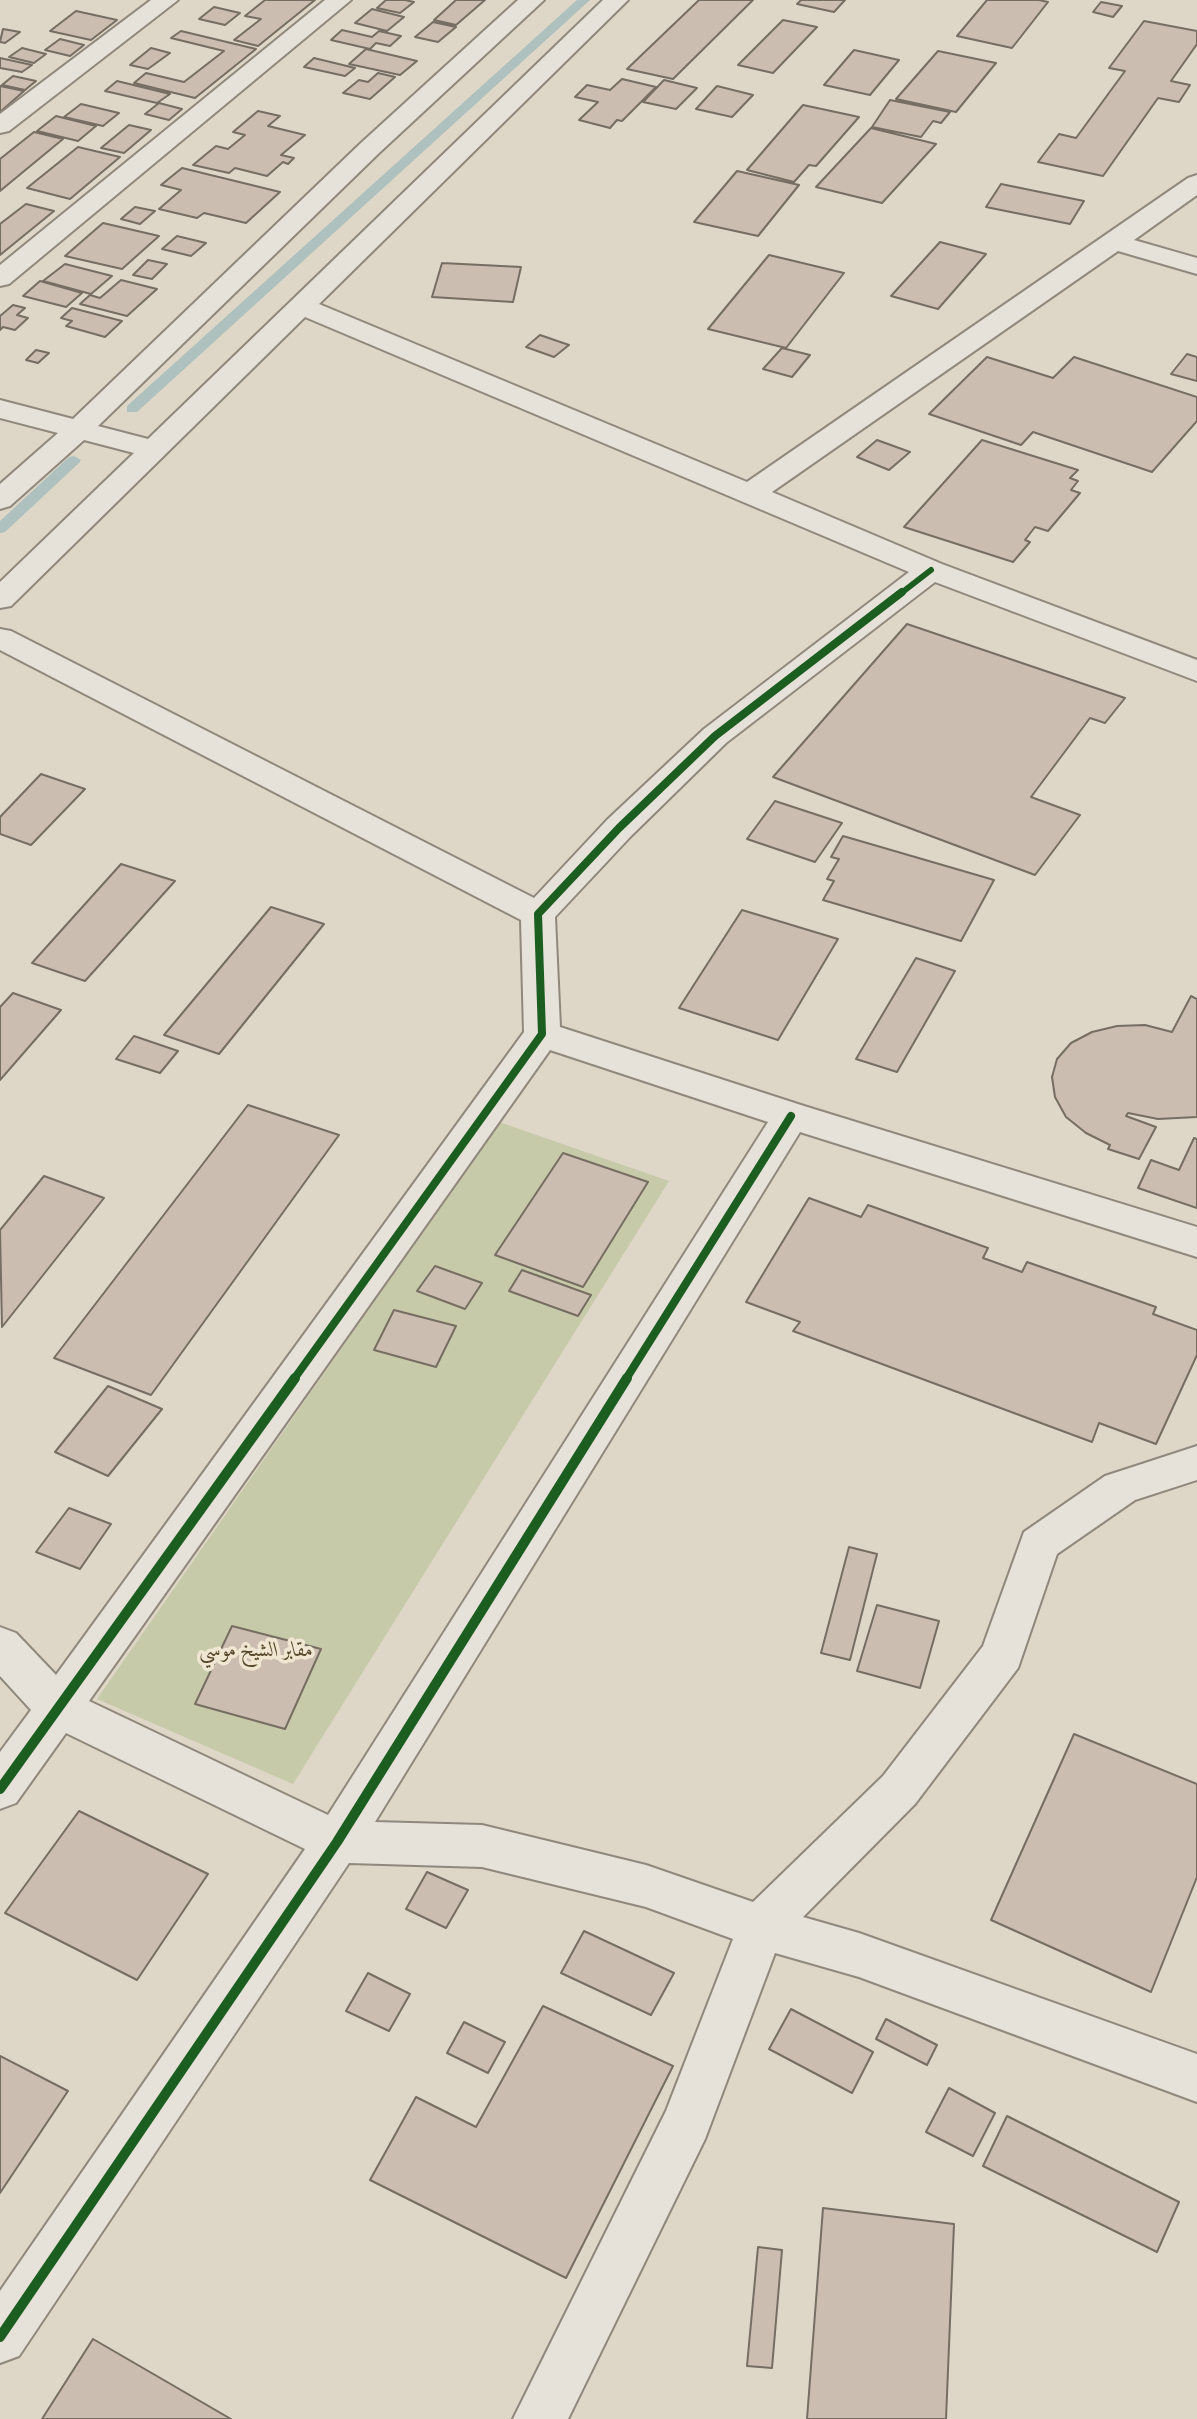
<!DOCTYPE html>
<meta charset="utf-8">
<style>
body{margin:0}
canvas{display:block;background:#ded6c6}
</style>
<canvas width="1197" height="2419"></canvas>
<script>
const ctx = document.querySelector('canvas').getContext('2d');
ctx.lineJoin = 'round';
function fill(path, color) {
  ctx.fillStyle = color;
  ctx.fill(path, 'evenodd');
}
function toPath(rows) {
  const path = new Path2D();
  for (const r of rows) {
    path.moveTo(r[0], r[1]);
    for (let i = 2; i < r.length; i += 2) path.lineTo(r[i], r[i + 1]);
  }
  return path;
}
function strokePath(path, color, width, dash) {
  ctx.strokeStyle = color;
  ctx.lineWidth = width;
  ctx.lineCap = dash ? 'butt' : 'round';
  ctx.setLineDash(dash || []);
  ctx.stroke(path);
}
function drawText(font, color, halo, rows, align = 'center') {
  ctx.font = font + ' Alegreya,Amiri,serif';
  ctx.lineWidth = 7;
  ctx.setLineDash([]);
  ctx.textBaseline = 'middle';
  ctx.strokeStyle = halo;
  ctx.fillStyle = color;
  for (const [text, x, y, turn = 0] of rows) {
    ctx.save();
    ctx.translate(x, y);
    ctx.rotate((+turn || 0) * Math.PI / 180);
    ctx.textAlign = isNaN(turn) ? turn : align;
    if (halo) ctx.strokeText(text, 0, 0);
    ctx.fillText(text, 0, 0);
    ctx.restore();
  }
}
const green = toPath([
 [499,1122,669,1181,293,1784,97,1699]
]);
const stream = toPath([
 [577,0,590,0,137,412,127,412,127,406,577,0],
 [74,456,81,460,79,463,5,532,0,533,0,521,69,457,74,456]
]);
const building = toPath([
 [265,0,315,0,258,46,234,40,261,19,245,16,265,0],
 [386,0,405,0,414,2,400,13,377,8,386,0],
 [456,0,485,0,456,25,434,20,456,0],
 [699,0,753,0,673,79,627,69,699,0],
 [801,0,845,0,834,12,797,4,801,0],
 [987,0,1039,0,1048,2,1012,48,957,36,987,0],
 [1101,2,1122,6,1113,17,1093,12,1101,2],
 [214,7,240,13,225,25,199,19,214,7],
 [372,9,404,17,387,31,355,23,372,9],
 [76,11,117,20,91,40,50,31,76,11],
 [783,20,817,27,773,73,738,65,783,20],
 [1144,21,1197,31,1197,44,1171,81,1190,85,1179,102,1158,98,1103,176,1038,162,1059,134,1076,138,1125,71,1109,68,1144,21],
 [433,22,456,27,438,42,415,37,433,22],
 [3,29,20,32,5,43,0,42,3,29],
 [342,30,372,37,379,31,401,36,390,46,376,43,370,49,331,40,342,30],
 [181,31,256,49,195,98,134,83,146,73,184,82,224,51,171,38,181,31],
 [60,39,84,45,70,56,45,50,60,39],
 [22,48,46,54,34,63,9,57,22,48],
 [151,48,170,53,148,69,130,65,151,48],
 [366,49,417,61,400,75,349,64,366,49],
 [854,50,899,60,870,95,824,85,854,50],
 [938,51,996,63,956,112,896,99,938,51],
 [0,58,32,65,22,72,0,68,0,58],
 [314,58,355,68,345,76,304,67,314,58],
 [378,73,395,77,370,99,343,93,359,80,368,82,378,73],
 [13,76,36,81,25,90,2,85,13,76],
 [622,79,656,87,622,121,617,120,610,128,579,120,598,102,575,97,587,85,610,90,622,79],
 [664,80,697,88,676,109,643,102,664,80],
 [117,81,170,94,157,103,105,91,117,81],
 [0,86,24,91,0,112,0,86],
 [717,86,753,95,732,117,696,109,717,86],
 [890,100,950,112,941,123,933,121,921,137,872,127,890,100],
 [159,103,182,109,169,120,145,114,159,103],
 [81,104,119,113,103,126,64,117,81,104],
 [803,105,859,117,816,166,809,165,794,182,747,170,803,105],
 [258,111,280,116,268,126,305,135,281,155,294,158,288,164,283,162,267,176,235,168,229,173,193,165,216,146,228,149,245,135,233,132,258,111],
 [56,116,96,126,78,141,37,131,56,116],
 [129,125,151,130,124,153,101,148,129,125],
 [871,128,936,144,882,203,816,187,871,128],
 [34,132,63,139,0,191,0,159,34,132],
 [78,147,120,157,70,199,27,188,78,147],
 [182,168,280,192,246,223,204,213,197,218,159,209,181,190,161,185,182,168],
 [737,171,799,185,758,236,694,222,737,171],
 [1001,184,1084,201,1070,224,986,207,1001,184],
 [26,204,54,211,0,255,0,224,26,204],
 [135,207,155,211,140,224,121,219,135,207],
 [103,223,159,236,122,269,65,256,103,223],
 [177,236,206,243,191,256,162,249,177,236],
 [940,242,986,254,938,309,891,296,940,242],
 [769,255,844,273,786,348,708,329,769,255],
 [148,260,167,264,152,279,133,275,148,260],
 [442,263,521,267,513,302,432,297,442,263],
 [65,264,112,276,91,294,43,281,65,264],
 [121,280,157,289,127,316,80,304,90,295,100,298,121,280],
 [40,281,82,293,66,307,23,296,40,281],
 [13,305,25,308,17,315,28,318,15,330,3,327,0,330,0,316,13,305],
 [72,308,122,321,105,337,66,326,72,321,61,318,72,308],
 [540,335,569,345,554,357,526,347,540,335],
 [782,348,810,355,792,377,763,369,782,348],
 [36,350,49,353,38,363,26,360,36,350],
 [1187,354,1197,357,1197,381,1171,374,1187,354],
 [987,357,1053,378,1074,357,1197,397,1197,421,1152,472,1033,432,1021,445,929,414,987,357],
 [877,440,910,452,889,470,857,457,877,440],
 [982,440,1078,470,1070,478,1078,481,1071,490,1080,493,1048,531,1035,527,1025,540,1030,542,1013,562,904,527,982,440],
 [907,624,1125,698,1105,723,1090,718,1031,797,1080,815,1035,875,773,777,907,624],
 [41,774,85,789,31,845,0,834,0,817,41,774],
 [775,801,842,823,815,862,747,839,775,801],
 [843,836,994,880,961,941,823,900,834,881,827,879,839,859,831,857,843,836],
 [121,864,175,881,85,981,32,963,121,864],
 [271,907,324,924,219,1054,164,1035,271,907],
 [742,910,838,939,778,1040,679,1008,742,910],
 [916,958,955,971,897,1072,856,1059,916,958],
 [13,993,61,1010,0,1080,0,1007,13,993],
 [1191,996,1197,999,1197,1117,1158,1119,1128,1113,1126,1116,1156,1127,1139,1159,1108,1149,1110,1145,1086,1133,1066,1117,1055,1097,1052,1077,1057,1059,1071,1043,1092,1032,1117,1026,1145,1025,1172,1032,1191,996],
 [134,1036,178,1051,160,1073,116,1059,134,1036],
 [248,1105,339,1135,151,1395,54,1358,248,1105],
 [1194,1138,1197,1139,1197,1208,1138,1188,1151,1160,1179,1170,1194,1138],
 [563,1153,648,1182,583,1287,495,1255,563,1153],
 [44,1176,104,1198,2,1327,0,1230,44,1176],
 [809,1198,861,1217,868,1205,988,1248,983,1258,1022,1272,1027,1262,1156,1307,1153,1314,1197,1330,1197,1355,1156,1444,1099,1423,1092,1442,793,1331,800,1322,746,1302,809,1198],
 [435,1266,482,1283,465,1309,417,1291,435,1266],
 [522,1270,591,1295,578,1316,509,1291,522,1270],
 [394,1310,456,1326,436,1367,374,1350,394,1310],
 [108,1386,162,1409,108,1476,55,1452,108,1386],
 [69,1508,111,1524,80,1569,36,1552,69,1508],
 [849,1547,877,1554,850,1660,821,1653,849,1547],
 [877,1605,939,1621,920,1688,857,1671,877,1605],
 [232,1626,321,1649,285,1729,195,1704,232,1626],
 [1074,1734,1197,1784,1197,1877,1151,1992,991,1920,1074,1734],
 [79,1811,208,1874,137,1980,5,1913,79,1811],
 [427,1872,468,1890,446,1928,406,1909,427,1872],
 [584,1931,674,1973,651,2015,561,1973,584,1931],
 [368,1973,410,1994,389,2031,346,2011,368,1973],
 [543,2006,673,2066,566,2278,370,2180,416,2097,476,2127,543,2006],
 [791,2009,873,2052,852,2093,769,2049,791,2009],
 [886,2019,937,2045,927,2065,876,2039,886,2019],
 [464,2022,505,2042,488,2073,447,2053,464,2022],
 [0,2056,68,2091,0,2193,0,2056],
 [949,2088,995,2113,973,2156,926,2132,949,2088],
 [1007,2116,1179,2202,1157,2252,983,2166,1007,2116],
 [823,2208,954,2224,946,2419,807,2419,823,2208],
 [758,2247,782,2250,772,2368,747,2366,758,2247],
 [93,2339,231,2419,42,2419,93,2339]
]);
const street = toPath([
 [151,0,178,0,9,131,0,133,0,114,151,0],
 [325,0,351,0,9,284,0,286,0,265,325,0],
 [518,0,544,0,379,153,98,426,148,439,603,0,628,0,319,304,747,482,1188,178,1197,175,1197,195,1134,240,1197,258,1197,274,1118,251,772,492,942,564,1197,660,1197,681,935,582,726,743,631,836,555,917,560,1027,804,1106,1197,1227,1197,1257,800,1132,375,1822,482,1825,646,1865,753,1902,883,1776,983,1646,1024,1532,1105,1476,1197,1446,1197,1480,1135,1500,1057,1554,1018,1668,915,1804,803,1917,859,1933,1197,2054,1197,2102,859,1977,775,1953,705,2139,568,2419,513,2419,666,2111,733,1939,646,1907,482,1867,349,1863,19,2356,0,2363,0,2291,305,1849,66,1733,16,1803,0,1809,0,1752,31,1710,0,1676,0,1627,16,1633,56,1675,524,1032,521,920,0,650,0,629,11,631,534,898,607,820,704,729,909,572,305,317,11,606,0,608,0,582,134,453,84,440,10,506,0,509,0,484,58,433,0,418,0,400,73,419,361,143,518,0],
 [550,1050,768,1122,328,1815,89,1701,550,1050]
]);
const cyclewayFar2 = toPath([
 [900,594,931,570]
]);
const cyclewayFar1 = toPath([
 [294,1379,542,1034,538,914,619,828,715,736,902,592],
 [626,1379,791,1116]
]);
const cycleway = toPath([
 [0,1789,295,1378],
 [0,2337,337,1842,627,1378]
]);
const parkNames = [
 ["مقابر الشيخ موسي",256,1651]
];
fill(green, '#c7caa9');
fill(stream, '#aec1be');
fill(building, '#cbbdaf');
strokePath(building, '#766e62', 2);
strokePath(street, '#90887c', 4);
fill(street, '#e6e1d9');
strokePath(cyclewayFar2, '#1b5e20', 6);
strokePath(cyclewayFar1, '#1b5e20', 8);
strokePath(cycleway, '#1b5e20', 10);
drawText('italic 21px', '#584a2c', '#f0e7d3', parkNames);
</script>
